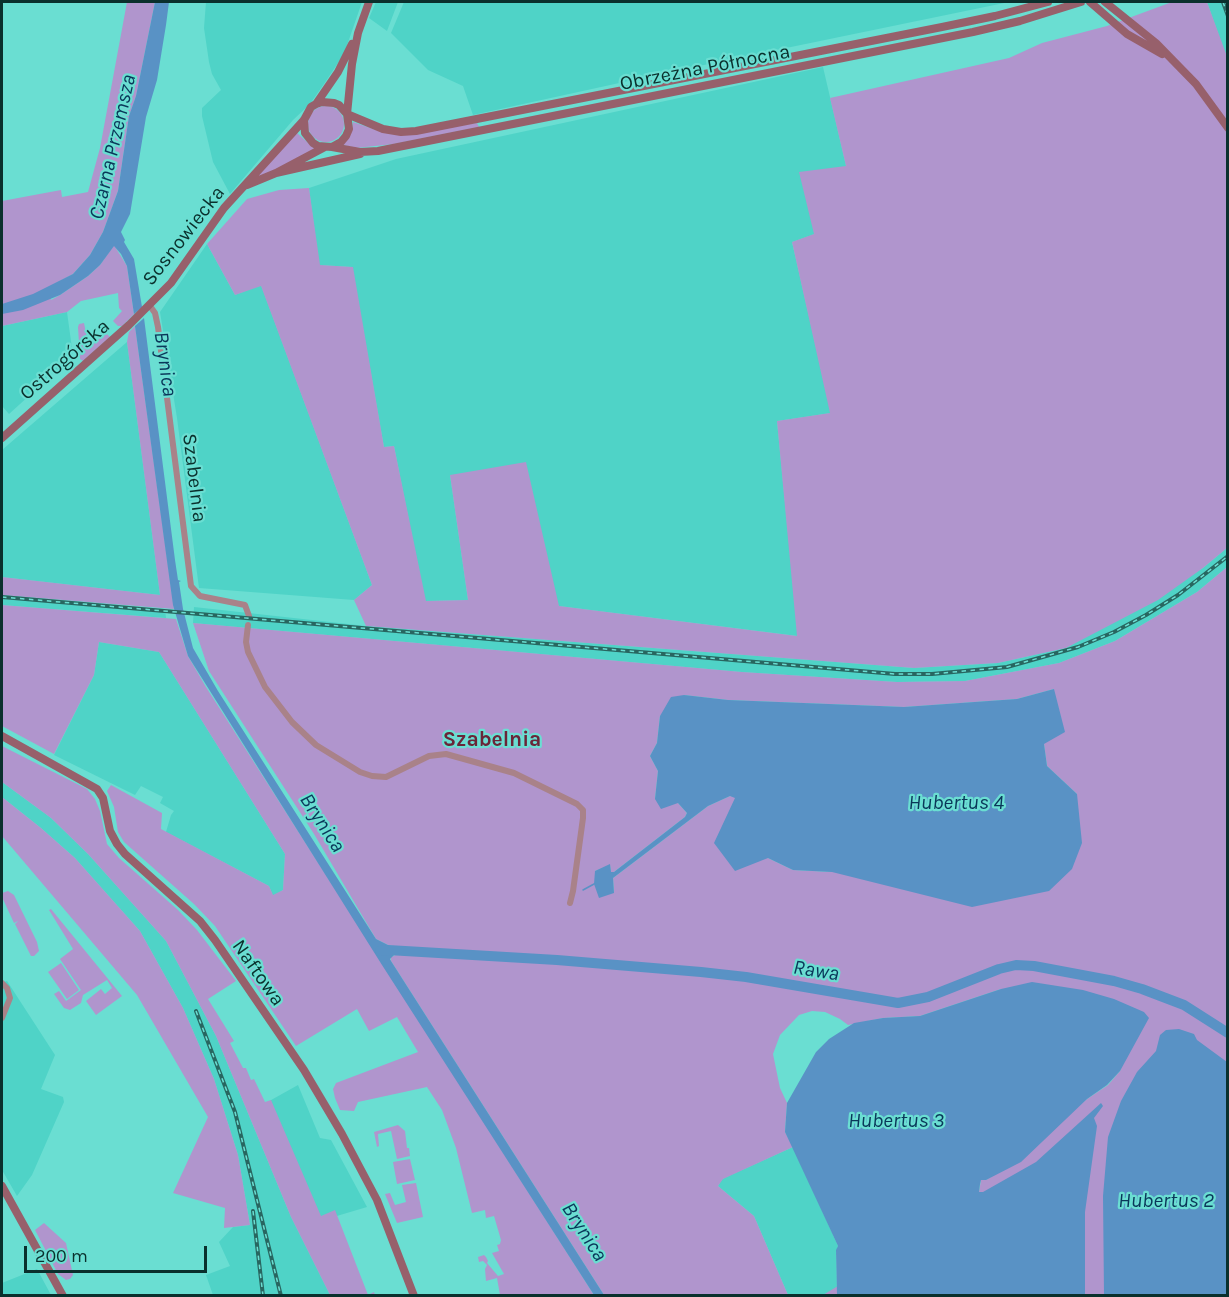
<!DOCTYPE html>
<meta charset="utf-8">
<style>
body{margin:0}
#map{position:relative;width:1229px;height:1297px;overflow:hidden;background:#6aded2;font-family:Karla,sans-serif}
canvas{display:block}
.frame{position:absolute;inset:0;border:3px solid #0a302d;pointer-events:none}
.scale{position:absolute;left:24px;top:1246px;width:183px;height:27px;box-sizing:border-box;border:3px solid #0a302d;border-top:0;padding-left:8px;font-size:18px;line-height:21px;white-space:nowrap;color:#0a302d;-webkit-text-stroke:4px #6aded2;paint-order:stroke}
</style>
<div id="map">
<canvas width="1229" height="1297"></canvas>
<div class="frame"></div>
<div class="scale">200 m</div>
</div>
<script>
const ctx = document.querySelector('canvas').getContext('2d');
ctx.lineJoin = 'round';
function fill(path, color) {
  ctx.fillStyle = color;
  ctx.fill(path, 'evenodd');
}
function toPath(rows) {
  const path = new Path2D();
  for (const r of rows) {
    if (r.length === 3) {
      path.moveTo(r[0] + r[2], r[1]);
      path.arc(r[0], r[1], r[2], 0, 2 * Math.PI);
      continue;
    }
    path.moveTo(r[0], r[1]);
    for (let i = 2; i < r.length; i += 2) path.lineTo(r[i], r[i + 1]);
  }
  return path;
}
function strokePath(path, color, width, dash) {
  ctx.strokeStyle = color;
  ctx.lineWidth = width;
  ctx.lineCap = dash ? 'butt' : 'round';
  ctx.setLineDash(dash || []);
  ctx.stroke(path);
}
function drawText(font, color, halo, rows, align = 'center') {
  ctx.font = font + ' Karla,sans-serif';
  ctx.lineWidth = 4.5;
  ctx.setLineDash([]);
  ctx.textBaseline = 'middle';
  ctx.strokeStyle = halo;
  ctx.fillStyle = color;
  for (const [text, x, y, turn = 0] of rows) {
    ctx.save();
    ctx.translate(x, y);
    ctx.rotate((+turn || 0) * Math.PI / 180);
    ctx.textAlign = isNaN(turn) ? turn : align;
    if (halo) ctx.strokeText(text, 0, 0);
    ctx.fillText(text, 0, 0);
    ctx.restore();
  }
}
const built = toPath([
 [206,2,362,2,344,54,326,81,310,104,293,120,230,194,213,162,202,116,202,108,221,90,212,74,209,62,204,28],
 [376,2,398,2,387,31,369,18],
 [404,2,1009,2,665,73,473,115,463,86,428,70,391,33],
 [1207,2,1227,2,1227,59],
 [823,67,846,166,815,234,792,242,831,413,777,421,798,636,559,606,450,475,468,600,425,601,394,446,384,447,352,267,319,265,309,188,396,159],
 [207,244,235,295,261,285,372,585,354,600,199,588,177,418,160,312],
 [67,312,73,356,9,414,2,406,2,326],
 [127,342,160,595,2,577,2,450],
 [1227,548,1227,567,1197,592,1115,641,1059,663,965,681,897,682,742,672,193,623,194,607,366,626,914,668,998,663,1066,648,1203,568],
 [2,595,165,610,166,618,2,605],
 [99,642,159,652,285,854,283,890,273,896,269,886,166,832,171,815,174,811,160,803,163,797,141,786,135,795,54,755,94,675],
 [2,782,51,818,88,854,166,941,216,1036,291,1217,330,1295,213,1295,206,1275,230,1266,219,1242,233,1227,250,1225,238,1155,214,1079,183,1008,140,931,75,858,41,828,2,797],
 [2,979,4,982,7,981,55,1055,41,1089,63,1097,64,1102,32,1175,17,1196,2,1170],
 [298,1085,320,1138,331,1140,367,1207,320,1221,264,1104],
 [793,1147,838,1246,836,1251,837,1295,788,1295,754,1216,718,1186,722,1179],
 [37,1269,51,1295,2,1295,2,1283]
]);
const green = toPath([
 [127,2,155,2,136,96,129,116,118,191,103,232,90,255,73,274,49,287,51,300,60,295,88,276,100,265,114,245,127,266,134,314,122,326,118,326,113,321,122,311,119,308,118,293,81,301,67,312,2,326,2,201,61,190,62,197,88,192,100,148],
 [1172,2,1207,2,1228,59,1227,548,1203,568,1158,600,1066,648,998,663,914,668,366,626,354,600,372,585,261,286,235,295,207,244,247,199,279,190,309,188,320,265,353,267,384,447,394,446,426,601,468,600,450,475,526,462,559,606,797,636,777,421,830,413,792,242,814,234,799,172,846,166,830,98,1009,58,1042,43,1107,26],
 [326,124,18],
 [353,122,385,133,477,123,479,127,394,144,356,148,343,145,352,129],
 [296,132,316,150,258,178,256,177],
 [84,323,88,343,103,330,110,337,83,361,80,359,78,327,79,324],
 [135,326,174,609,2,595,2,577,160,595,127,342,129,332],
 [1227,567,1227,1030,1197,1009,1181,1001,1139,986,1029,963,1006,965,944,990,916,999,898,1001,746,975,550,958,407,949,388,945,376,939,314,834,209,671,193,623,742,672,897,682,965,681,1059,663,1115,641,1197,592],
 [1054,689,1044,744,1047,766,1077,794,832,872,793,870,768,858,735,797,730,796,708,806,613,878,614,893,595,871,610,865,611,873,614,872,685,817,687,813,678,803,655,799,658,771,650,756,657,743,660,716,684,695,728,700,904,707,1017,699],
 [2,605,176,619,188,656,206,687,594,1295,500,1295,497,1278,486,1281,485,1269,487,1265,483,1261,479,1262,478,1257,484,1255,486,1257,488,1261,487,1263,498,1276,504,1274,492,1253,499,1251,497,1245,500,1244,501,1240,494,1216,486,1218,485,1210,472,1213,456,1148,442,1110,427,1087,358,1102,354,1111,340,1110,335,1098,333,1089,336,1083,418,1052,397,1017,369,1031,357,1009,296,1046,215,926,194,904,124,842,118,832,114,807,107,791,111,785,162,813,161,829,269,886,273,895,283,890,285,854,159,652,99,642,94,675,54,754,2,726],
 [2,746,87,789,95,799,100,811,107,844,119,858,178,910,197,930,236,981,208,999,234,1041,230,1043,243,1068,246,1068,251,1080,254,1079,265,1102,271,1100,321,1216,335,1210,368,1295,374,1292,375,1295,330,1295,291,1217,216,1036,166,941,88,854,51,818,2,782],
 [2,797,41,828,75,858,140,931,183,1008,214,1079,238,1155,250,1225,224,1228,225,1208,173,1193,208,1117,137,995,2,836],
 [8,891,14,895,37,942,39,951,34,956,31,956,15,924,18,921,14,923,2,897,2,893],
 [51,909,122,996,96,1015,86,1001,101,989,105,994,112,988,107,980,83,995,81,1003,70,1010,64,1008,54,994,59,991,66,1001,81,990,60,959,73,949,49,910],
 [400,953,551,961,738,978,884,1004,900,1004,913,1003,944,994,1006,969,1035,967,1114,983,1168,1000,1190,1011,1227,1035,1227,1295,823,1295,949,1219,979,1192,981,1180,986,1180,997,1173,1087,1099,1108,1085,1120,1071,1122,1066,1001,989,920,1016,883,1018,848,1025,840,1019,825,1012,812,1011,799,1015,780,1035,773,1054,780,1088,787,1103,785,1132,793,1147,723,1179,718,1186,754,1216,788,1295,604,1295,391,961,391,957],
 [61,963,79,990,67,999,48,972],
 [398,1125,405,1131,407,1148,409,1148,410,1156,397,1159,391,1131,378,1134,379,1146,377,1147,374,1132],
 [410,1159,415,1180,397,1184,393,1162],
 [416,1183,423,1217,397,1223,385,1194,390,1193,395,1205,406,1202,402,1185],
 [44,1223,66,1243,73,1275,70,1279,66,1280,58,1274,35,1230]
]);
const water = toPath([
 [155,2,169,2,166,25,157,80,146,117,130,214,121,232,125,240,124,242,134,259,142,307,134,314,127,266,121,254,114,246,100,265,88,276,60,295,23,310,2,314,2,304,33,294,73,274,90,255,103,232,118,191,129,116,136,96],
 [144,318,175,560,178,580,181,581,179,582,183,609,193,648,218,691,376,939,388,945,385,950,394,955,390,959,391,961,604,1295,594,1295,382,965,188,656,173,605,135,326],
 [1054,689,1065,732,1044,744,1047,766,1077,794,1082,843,1072,869,1049,891,972,907,832,872,793,870,768,858,735,871,714,843,735,798,730,796,708,806,613,878,614,893,599,898,594,884,595,871,610,864,611,872,614,872,685,817,687,813,678,803,661,809,655,799,658,771,650,756,657,743,660,716,671,697,684,695,728,700,904,707,1017,699],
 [1032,982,1083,990,1114,999,1144,1012,1149,1018,1120,1071,1107,1085,1087,1099,1021,1162,986,1180,981,1180,980,1184,979,1192,983,1192,1036,1162,1101,1103,1103,1106,1094,1118,1097,1126,1085,1212,1085,1295,837,1295,836,1250,838,1246,785,1132,787,1103,816,1052,829,1039,854,1023,883,1018,920,1016,1001,989],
 [1179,1029,1194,1034,1197,1040,1227,1062,1227,1295,1104,1295,1103,1196,1108,1137,1121,1101,1137,1072,1156,1051,1160,1035,1166,1030]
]);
const stream = toPath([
 [583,890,594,884],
 [541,956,542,959]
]);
const river = toPath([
 [380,951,388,950,557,960,701,972,746,977,898,1003,928,997,999,969,1016,965,1034,966,1114,981,1142,989,1184,1005,1228,1033]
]);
const street = toPath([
 [150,306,155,313,158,327,191,586,200,596,245,605,249,616],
 [248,625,246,642,248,652,265,687,292,722,316,745,360,772,372,776,386,777,429,756,446,754,514,773,577,804,583,810,583,818,573,891,570,903],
 [2,983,7,988,10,998,2,1018]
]);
const secondary = toPath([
 [1090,2,1127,34,1162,54],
 [1105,2,1156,43,1196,84,1228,128],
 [316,104,338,72,352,44],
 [304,120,305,133,313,143,318,146,332,147,341,142,346,136,349,129,347,114,352,64,358,33,369,2],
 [332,147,360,152,378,151,973,32,1020,21,1081,2],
 [276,173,360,154],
 [247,185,276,173,325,147],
 [2,438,129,325,171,283,224,208,304,120,311,107,316,104,322,102,334,103,339,105,347,114,383,129,401,132,416,131,942,27,995,16,1048,2],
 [2,736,97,789,103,798,110,831,117,844,125,854,200,921,215,940,304,1070,342,1134,377,1200,414,1296],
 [2,1186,63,1296]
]);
const rail = toPath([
 [1223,2,1228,16],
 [2,597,895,674,932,674,1007,667,1078,647,1114,632,1146,615,1178,595,1228,556],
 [196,1011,235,1112,281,1296],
 [253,1211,263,1296]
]);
const streetNames = [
 ["Obrzeżna Północna",705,68,-11],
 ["Sosnowiecka",184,236,-52],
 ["Ostrogórska",65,360,-41],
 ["Szabelnia",194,478,83],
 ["Naftowa",258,973,55]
];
const waterNames = [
 ["Czarna Przemsza",113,147,-77],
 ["Brynica",165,364,82],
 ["Hubertus 4",956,803],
 ["Brynica",322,823,57],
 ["Rawa",816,971,9],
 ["Hubertus 3",896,1121],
 ["Hubertus 2",1166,1201],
 ["Brynica",584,1232,57]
];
const neighbourhoodNames = [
 ["Szabelnia",492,740]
];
fill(built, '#4fd3c7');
fill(green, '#b095cd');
fill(water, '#5992c5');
strokePath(stream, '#5992c5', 1.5);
strokePath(river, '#5992c5', 10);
strokePath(street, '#a98289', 6);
strokePath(secondary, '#97606b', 8);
strokePath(rail, '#286660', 4);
strokePath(rail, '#6aded2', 1.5, [4.5]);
drawText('20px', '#0a302d', '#6aded2', streetNames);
drawText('italic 21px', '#0a3759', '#6aded2', waterNames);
drawText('bold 21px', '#6a2538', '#6aded2', neighbourhoodNames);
</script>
